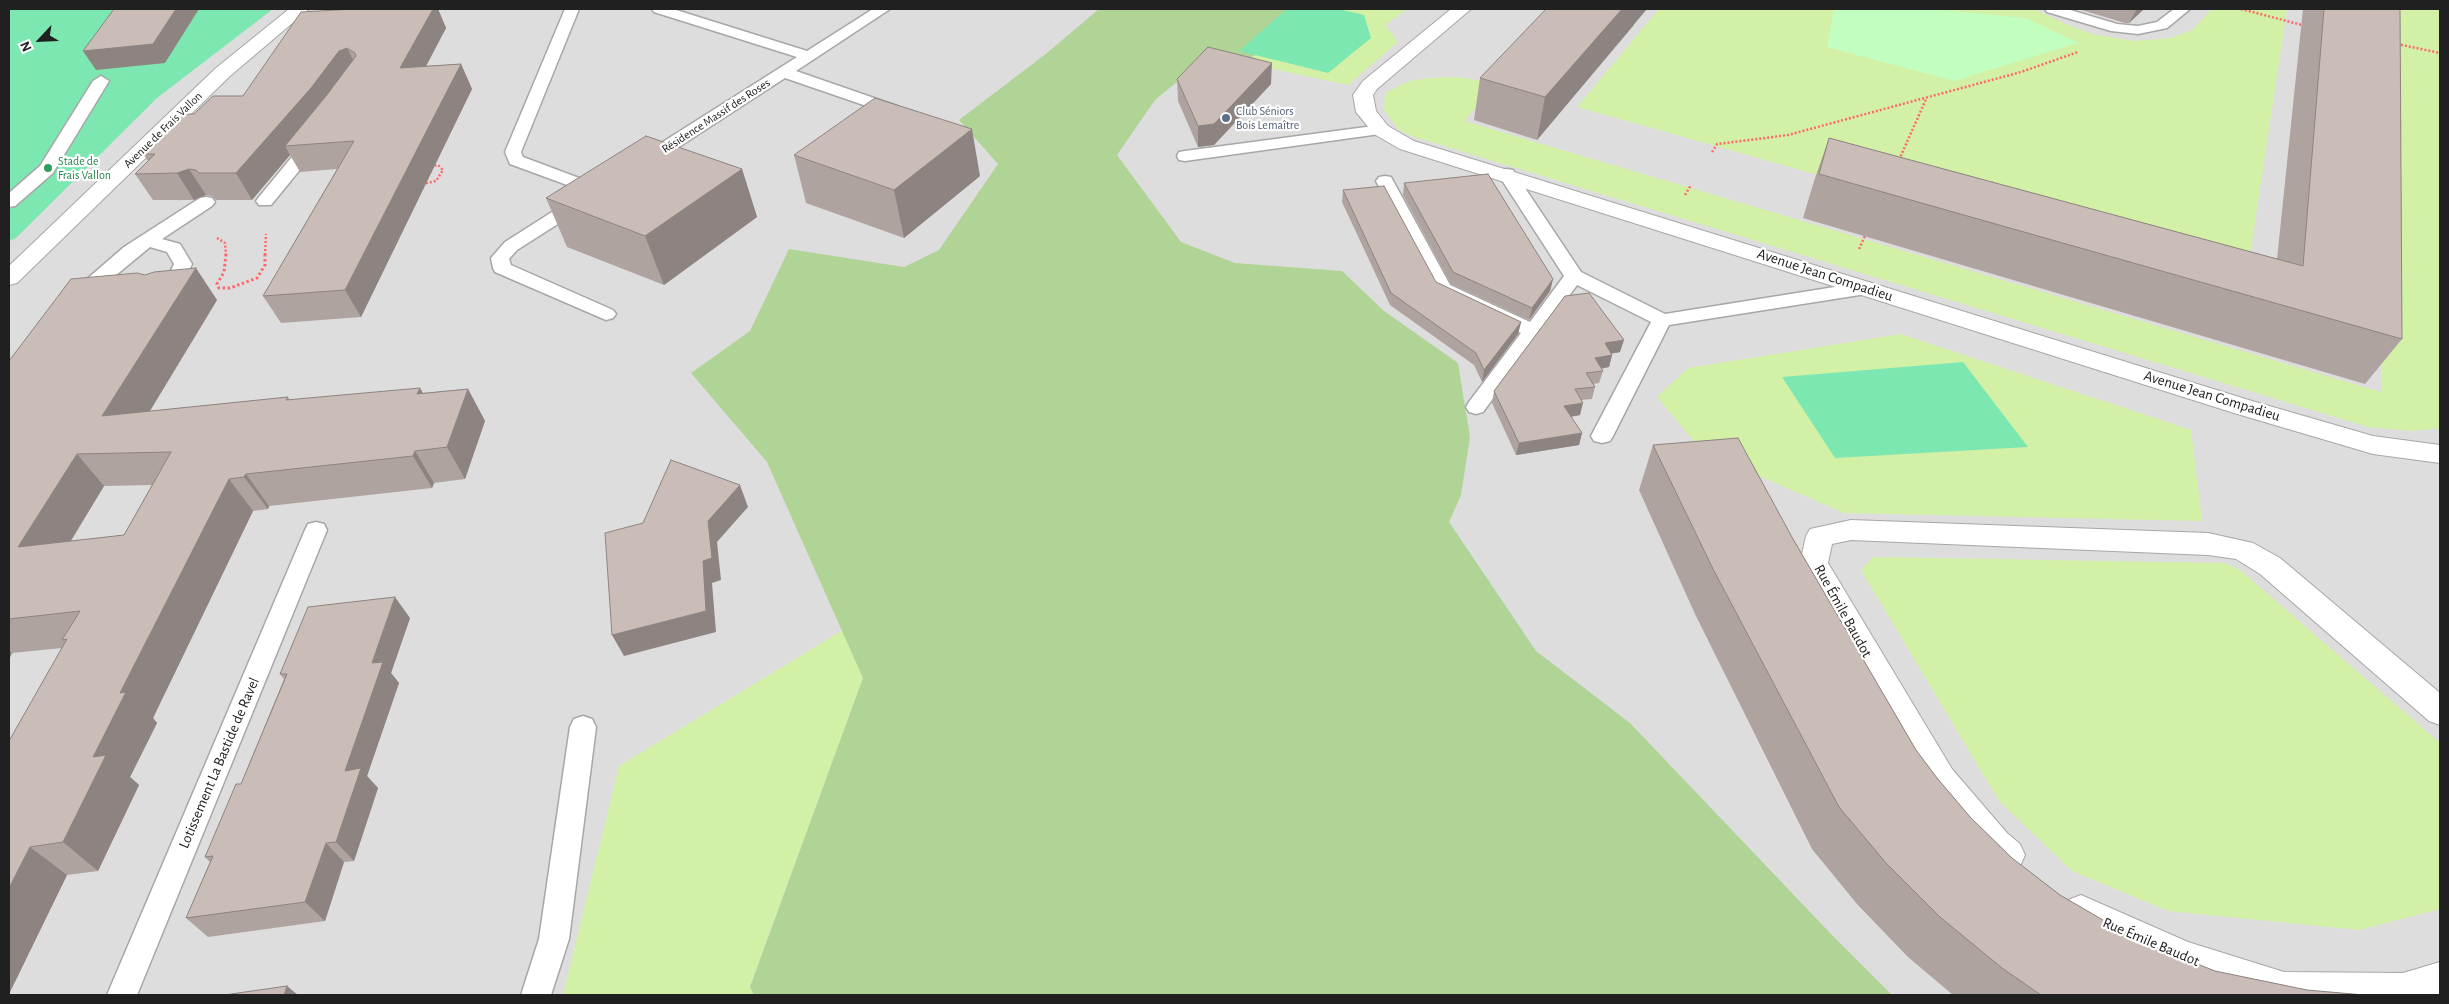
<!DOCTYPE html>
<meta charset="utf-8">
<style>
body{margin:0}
#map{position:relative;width:2449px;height:1004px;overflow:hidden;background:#f1ece5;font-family:"Alegreya Sans",sans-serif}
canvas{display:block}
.frame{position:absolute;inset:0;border:10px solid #202020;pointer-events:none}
.north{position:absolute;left:15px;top:15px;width:50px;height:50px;-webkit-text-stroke:4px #fff;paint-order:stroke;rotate:245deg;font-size:14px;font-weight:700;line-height:20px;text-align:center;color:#202020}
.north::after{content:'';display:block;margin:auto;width:18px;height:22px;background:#202020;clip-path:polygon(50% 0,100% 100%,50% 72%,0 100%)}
</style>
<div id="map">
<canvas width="2449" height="1004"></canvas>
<div class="frame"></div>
<div class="north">N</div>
</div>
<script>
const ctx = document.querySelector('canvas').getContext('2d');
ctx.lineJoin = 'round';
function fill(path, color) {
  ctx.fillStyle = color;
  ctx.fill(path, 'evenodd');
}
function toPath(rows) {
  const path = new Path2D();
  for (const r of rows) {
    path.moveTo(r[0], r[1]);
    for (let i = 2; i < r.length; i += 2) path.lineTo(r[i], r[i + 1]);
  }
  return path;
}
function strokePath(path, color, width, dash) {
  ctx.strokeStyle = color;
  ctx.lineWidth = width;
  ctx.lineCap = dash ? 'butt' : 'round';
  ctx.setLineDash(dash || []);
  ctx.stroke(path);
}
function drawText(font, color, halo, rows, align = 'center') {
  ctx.font = font + ' "Alegreya Sans",sans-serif';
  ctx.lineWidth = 4.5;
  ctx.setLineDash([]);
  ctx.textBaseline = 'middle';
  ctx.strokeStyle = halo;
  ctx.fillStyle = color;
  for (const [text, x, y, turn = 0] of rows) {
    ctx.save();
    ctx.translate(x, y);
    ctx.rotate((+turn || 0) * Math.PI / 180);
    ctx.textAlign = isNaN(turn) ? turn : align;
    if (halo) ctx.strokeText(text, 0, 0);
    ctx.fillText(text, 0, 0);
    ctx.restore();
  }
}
const residential = toPath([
 [9,9,2440,9,2440,995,9,995]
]);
const grass = toPath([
 [1310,9,1407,9,1385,25,1398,42,1348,85,1240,62,1286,42],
 [1659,9,2035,9,2063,23,2092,34,2134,41,2170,38,2192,30,2212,9,2287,9,2244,295,1577,107],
 [2385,9,2440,9,2440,428,2413,431,2368,427,1411,136,1398,129,1384,110,1385,93,1409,81,1429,78,1456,77,1497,83,1464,121,2381,392],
 [1901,334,2191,430,2202,521,1844,513,1702,451,1657,397,1688,368],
 [1873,557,2224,563,2240,570,2440,743,2440,909,2359,930,2168,911,2072,871,1999,801,1861,570],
 [843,630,863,678,750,986,754,995,563,995,619,766]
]);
const forest = toPath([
 [1099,9,1310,9,1286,42,1240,62,1183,77,1155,100,1117,155,1181,242,1235,263,1342,271,1384,311,1458,363,1470,437,1461,495,1449,522,1536,651,1630,723,1830,933,1892,995,754,995,750,987,863,678,767,462,691,373,750,331,789,249,904,267,939,250,998,164,959,120,1047,53]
]);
const park = toPath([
 [1834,9,1932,9,2026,18,2078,43,1954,81,1827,47]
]);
const pitch = toPath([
 [9,9,273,9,157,98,16,238,9,241],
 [1287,9,1338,9,1364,15,1371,38,1328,73,1239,51],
 [1963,362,2028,447,1835,458,1782,377]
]);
const pathFar1 = toPath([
 [2241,9,2302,25],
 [2397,44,2440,53],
 [1712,152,1717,144,1788,135,2021,72,2078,52],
 [1899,160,1927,97],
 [422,184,436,181,443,170,438,165,431,166],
 [1685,195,1691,185],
 [217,238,225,243,226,255],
 [1859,249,1865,236],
 [265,255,266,234]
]);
const path = toPath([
 [226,254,224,272,217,284,219,288,230,288,257,278,265,265,265,254]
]);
const lane = toPath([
 [565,9,579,9,521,152,523,157,603,187,606,191,603,195,597,196,510,164,505,152,565,9],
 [652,9,673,9,807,51,873,9,890,9,796,71,897,106,902,117,900,120,894,122,888,120,884,112,785,78,651,165,639,165,637,161,639,157,797,57,654,12,652,9],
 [2045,9,2067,9,2117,24,2138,26,2157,22,2174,9,2190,9,2167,28,2138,34,2111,31,2047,12,2045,9],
 [101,76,109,81,53,173,15,206,9,207,9,193,40,166,93,81,101,76],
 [1381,125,1387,127,1389,130,1387,133,1185,161,1179,160,1177,156,1179,152,1185,151,1381,125],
 [315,135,321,136,323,140,321,144,271,205,259,205,256,201,259,197,309,136,315,135],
 [1507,169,1513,170,1581,272,1665,314,1866,282,1873,284,1876,288,1873,292,1866,294,1669,325,1613,436,1610,441,1602,443,1594,441,1591,436,1651,322,1577,285,1483,412,1476,414,1469,412,1466,407,1469,402,1521,333,1436,293,1376,181,1379,177,1385,176,1391,177,1450,285,1530,322,1564,276,1498,174,1501,170,1507,169],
 [206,197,212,198,215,202,212,206,162,239,180,244,192,264,176,300,169,302,162,300,159,296,174,264,167,252,150,247,86,300,79,302,72,300,69,296,72,292,124,247,200,198,206,197],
 [580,197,586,198,589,202,586,206,517,250,509,259,511,265,613,310,616,314,613,318,606,320,495,272,493,268,491,258,505,242,574,198,580,197],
 [316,522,324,524,327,530,137,995,107,995,305,530,308,524,316,522],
 [583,716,592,719,596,727,569,939,551,995,521,995,539,939,570,727,574,719,583,716]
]);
const street = toPath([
 [289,9,309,9,230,76,17,283,9,285,9,266,216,68,289,9],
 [1451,9,1471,9,1377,89,1373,95,1376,111,1388,126,1414,141,2252,401,2373,436,2440,445,2440,463,2373,454,2234,413,1400,149,1374,134,1356,112,1353,95,1363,81,1451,9],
 [1851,520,2208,533,2253,543,2280,558,2440,693,2440,725,2429,721,2260,574,2236,559,2208,555,1851,540,1832,544,1828,563,1952,769,2007,833,2020,844,2025,855,2020,866,2008,871,1996,866,1983,855,1928,789,1800,563,1806,536,1810,529,1851,520],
 [2081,895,2188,942,2284,972,2403,973,2440,962,2440,995,2245,995,2171,970,2068,924,2063,912,2068,900,2081,895]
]);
const wall = toPath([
 [355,9,438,9,446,28,426,66,461,64,472,89,361,317,281,323,263,296,337,169,300,172,290,155,252,200,216,200,212,196,206,195,194,200,153,200,135,174,148,161,143,154,194,114,243,96],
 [2078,9,2144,9,2129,23,2125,23],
 [2303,9,2400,9,2402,339,2365,384,1803,218,1814,181,1829,138,2277,259],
 [1634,25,1537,140,1474,120,1480,78],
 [1177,79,1271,84,1214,145,1198,147,1178,101],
 [794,155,980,176,904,238,806,203],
 [742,169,757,217,664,285,567,247,546,198],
 [1404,183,1553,279,1550,291,1529,320,1451,284,1403,195],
 [1343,190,1436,282,1521,322,1518,334,1482,382,1474,365,1390,305,1342,202],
 [1565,296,1620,352,1611,354,1612,355,1609,367,1601,369,1603,371,1599,383,1593,384,1595,387,1592,399,1581,400,1580,415,1571,417,1582,433,1579,445,1516,455,1492,403,1494,391],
 [217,300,150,411,288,397,290,400,423,393,468,389,485,421,465,479,434,483,432,488,269,506,268,509,253,511,153,718,157,723,130,777,139,785,98,871,67,875,9,994,9,741,62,648,12,653,9,659,9,361],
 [152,485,124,535,71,541,104,486],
 [1653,445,1793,539,1916,750,1937,778,1971,818,2012,858,2060,895,2115,927,2170,953,2215,971,2307,990,2364,995,1953,995,1908,957,1857,904,1812,849,1695,614,1639,490],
 [410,618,391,673,399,683,367,776,378,788,354,861,344,862,325,921,208,937,186,918,210,862,205,857,241,784,284,679,280,674]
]);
const shadedWall = toPath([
 [176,9,199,9,165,63,96,70,83,51],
 [433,9,438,9,446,28,412,93,400,68],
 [1622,9,1647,9,1537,140,1545,97],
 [2137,9,2144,9,2129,23],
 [347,48,360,73,285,146,290,155,252,200,236,173,339,51],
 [1272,63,1271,84,1214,145,1198,147,1198,126],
 [461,64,472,89,361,317,345,290],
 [972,129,980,176,904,238,894,190],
 [189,169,206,195,194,200,177,173],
 [742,169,757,217,664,285,645,236],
 [196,268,217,300,128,447,102,416],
 [1553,279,1550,291,1529,320,1532,308],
 [1521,322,1518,334,1482,382,1484,370],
 [1624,340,1620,352,1602,355,1605,343],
 [1612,355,1609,367,1592,370,1595,358],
 [420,388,438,419,417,394],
 [468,389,485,421,465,479,447,447],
 [1583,403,1580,415,1561,418,1564,406],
 [1582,433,1579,445,1516,455,1519,443],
 [415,451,434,483,432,488,413,456],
 [77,454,104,486,48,578,18,547],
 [246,474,269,506,268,509,244,477],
 [229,479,253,511,153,718,157,723,130,777,139,785,98,871,63,842,93,757,120,693],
 [740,485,748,507,717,542,721,580,712,583,716,632,624,656,612,635,703,561,708,521],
 [395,597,410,618,391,673,399,683,367,776,378,788,354,861,336,842,345,771,372,663],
 [9,650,12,653,9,659],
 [326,843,344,862,325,921,305,902],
 [30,847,67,875,9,994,9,888],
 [287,986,298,995,284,995]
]);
const building = toPath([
 [114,9,176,9,153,44,83,51,114,9],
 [355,9,433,9,400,68,461,64,345,290,263,296,354,141,285,146,326,96,356,56,355,53,347,48,339,51,311,88,236,173,199,173,196,170,189,169,177,173,135,174,155,154,143,154,183,114,194,114,213,96,243,96,301,12,355,9],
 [1546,9,1622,9,1545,97,1480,78,1546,9],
 [2324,9,2400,9,2402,339,1819,174,1829,138,2303,266,2324,9],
 [1208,47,1272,63,1214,124,1198,126,1177,79,1208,47],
 [875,98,972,129,894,190,794,155,875,98],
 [646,136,742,169,645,236,546,198,646,136],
 [1488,174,1553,279,1532,308,1453,272,1404,183,1488,174],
 [1384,186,1436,282,1521,322,1484,370,1476,353,1391,293,1343,190,1384,186],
 [196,268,102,416,288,397,286,400,420,388,417,394,468,389,447,447,415,451,413,456,246,474,244,477,229,479,120,693,126,692,93,757,106,755,63,842,30,847,9,888,9,741,67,639,62,640,80,611,9,619,9,361,71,279,137,273,145,275,154,272,196,268],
 [171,452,124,535,18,547,77,454,171,452],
 [1589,293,1624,340,1605,343,1612,355,1595,358,1603,371,1586,373,1595,387,1575,389,1583,403,1564,406,1582,433,1519,443,1494,391,1565,296,1589,293],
 [1738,438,1793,539,1916,750,1937,778,1971,818,2012,858,2060,895,2115,927,2170,953,2215,971,2307,990,2364,995,2041,995,2002,968,1940,917,1886,863,1839,807,1713,569,1653,445,1738,438],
 [671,460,740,485,708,521,712,558,703,561,706,611,612,635,605,533,643,523,671,460],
 [395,597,372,663,383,662,345,771,361,768,336,842,326,843,305,902,186,918,213,856,205,857,236,784,241,784,287,674,280,674,308,607,395,597],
 [287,986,284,995,224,995,287,986]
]);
const markers = [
 [1226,118,5,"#5c6f8a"],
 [48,168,5,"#2e9e5b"]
];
const farServicenames = [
 ["Club Séniors",1236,111],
 ["Bois Lemaître",1236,125]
];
const farStreetnames = [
 ["Résidence Massif des Roses",716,116,-33],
 ["Avenue de Frais Vallon",163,130,-44]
];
const farLeisurenames = [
 ["Stade de",58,161],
 ["Frais Vallon",58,175]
];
const streetNames = [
 ["Avenue Jean Compadieu",1825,275,18],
 ["Avenue Jean Compadieu",2212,396,17],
 ["Rue Émile Baudot",1843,611,61],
 ["Lotissement La Bastide de Ravel",219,763,-67],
 ["Rue Émile Baudot",2151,942,23]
];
fill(residential, '#dedddd');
fill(grass, '#d3f0a7');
fill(forest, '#b0d496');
fill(park, '#c2febf');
fill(pitch, '#7de7b1');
strokePath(lane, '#a7a7a7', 3);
strokePath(street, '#a7a7a7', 2);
strokePath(pathFar1, '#ff696b', 2.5, [2, 2]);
strokePath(path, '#ff696b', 3, [2.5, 2.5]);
fill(lane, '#fff');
fill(street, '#fff');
fill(wall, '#aea39e');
fill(shadedWall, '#8d8481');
fill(building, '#cabdb8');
strokePath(building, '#8d8481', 1);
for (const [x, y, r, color] of markers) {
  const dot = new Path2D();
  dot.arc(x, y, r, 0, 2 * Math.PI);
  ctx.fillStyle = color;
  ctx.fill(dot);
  strokePath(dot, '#fff', 2);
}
drawText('12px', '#4e5e75', '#fff', farServicenames, 'left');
drawText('12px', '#202020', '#fff', farStreetnames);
drawText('12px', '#27864d', '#fff', farLeisurenames, 'left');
drawText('15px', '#202020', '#fff', streetNames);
</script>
